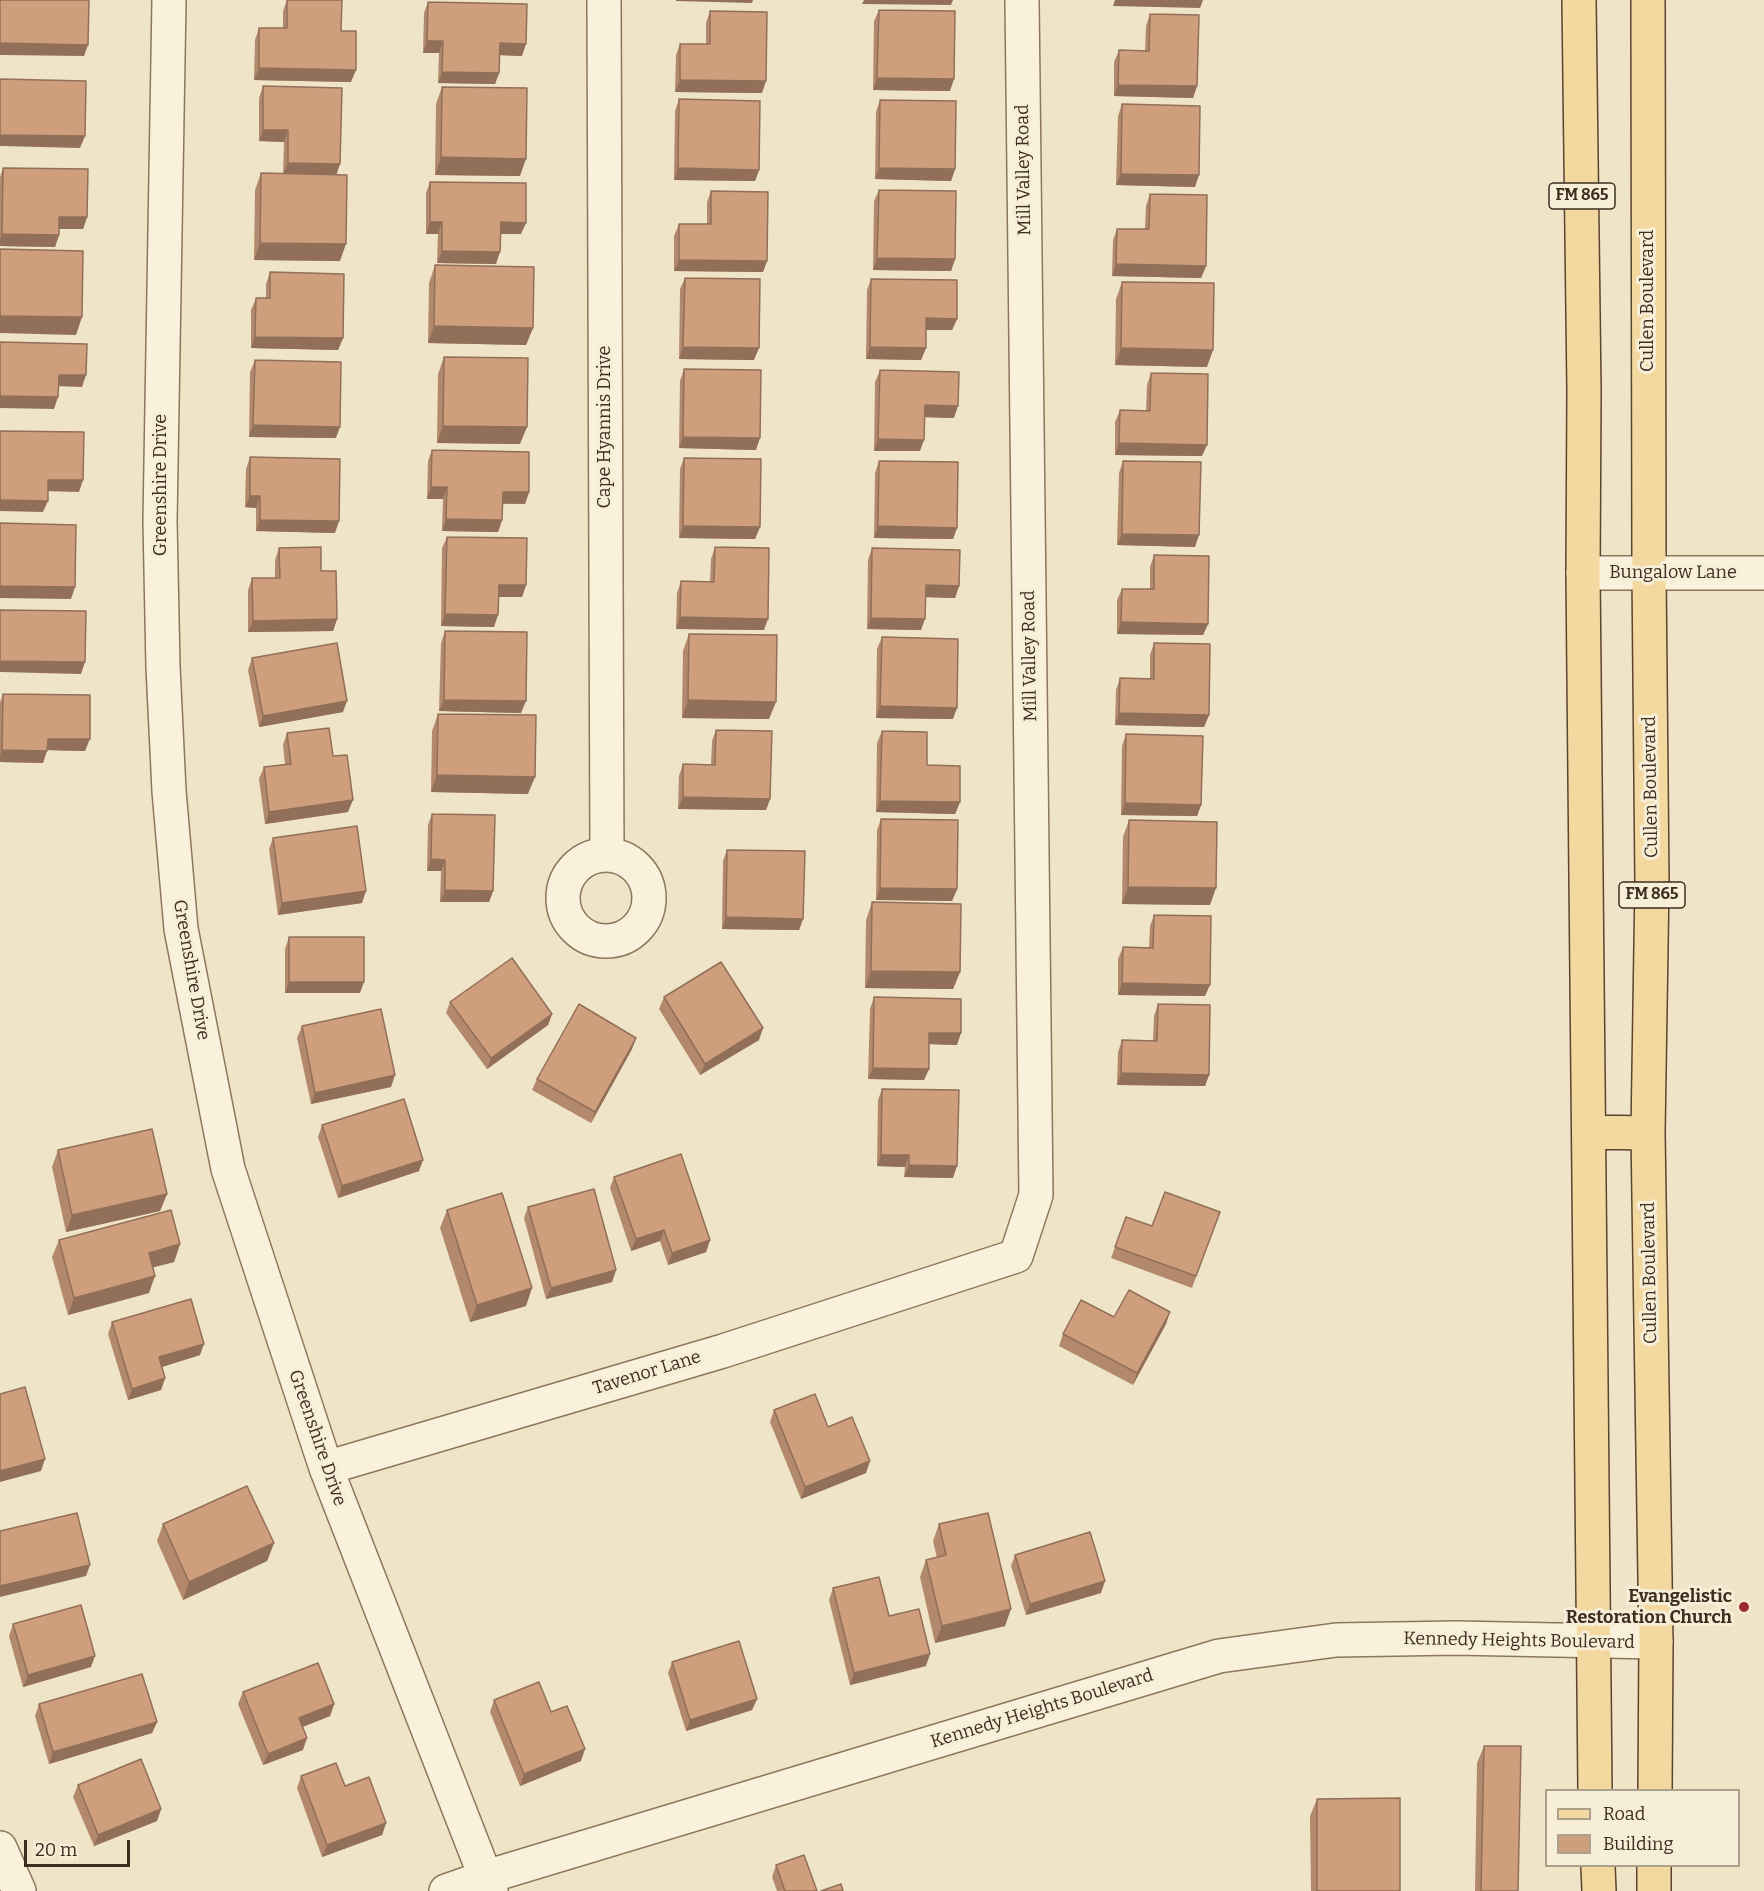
<!DOCTYPE html>
<style>
body{margin:0}
#map{position:relative;width:1764px;height:1891px;overflow:hidden;background:#f0e4c8;font-family:Bitter,serif}
canvas{display:block}
.legend{position:absolute;left:1545px;top:1789px;width:195px;height:78px;box-sizing:border-box;background:#f7eed8;border:2px solid #ada18e;margin:0;padding:8px 10px;list-style:none;font-size:18px;color:#3d2e20}
.legend li{display:flex;align-items:center;gap:12px;height:30px}
.legend b{width:30px;border:2px solid #ada18e}
.scale{position:absolute;left:24px;top:1840px;width:106px;height:27px;box-sizing:border-box;border:3px solid #3d2e20;border-top:0;padding-left:8px;font-size:18px;line-height:21px;white-space:nowrap;color:#3d2e20;-webkit-text-stroke:4px #f7eed8;paint-order:stroke}
</style>
<div id="map">
<canvas width="1764" height="1891"></canvas>
<ul class="legend">
<li><b style="height:8px;background:#f3d9a0"></b>Road</li>
<li><b style="height:16px;background:#cf9f7d"></b>Building</li>
</ul>
<div class="scale">20 m</div>
</div>
<script>
const ctx = document.querySelector('canvas').getContext('2d');
ctx.lineJoin = 'round';
function toPath(rows) {
  const path = new Path2D();
  for (const r of rows) {
    if (r.length === 3) {
      path.moveTo(r[0] + r[2], r[1]);
      path.arc(r[0], r[1], r[2], 0, 2 * Math.PI);
      continue;
    }
    path.moveTo(r[0], r[1]);
    for (let i = 2; i < r.length; i += 2) path.lineTo(r[i], r[i + 1]);
  }
  return path;
}
function strokePath(path, color, width, dash) {
  ctx.strokeStyle = color;
  ctx.lineWidth = width;
  ctx.lineCap = dash ? 'butt' : 'round';
  ctx.setLineDash(dash || []);
  ctx.stroke(path);
}
function fill(path, color) {
  ctx.fillStyle = color;
  ctx.fill(path, 'evenodd');
}
function drawText(font, color, halo, rows, align = 'center') {
  ctx.font = font + ' Bitter,serif';
  ctx.lineWidth = 6;
  ctx.setLineDash([]);
  ctx.textBaseline = 'middle';
  ctx.strokeStyle = halo;
  ctx.fillStyle = color;
  for (const [text, x, y, turn = 0] of rows) {
    ctx.save();
    ctx.translate(x, y);
    ctx.rotate((+turn || 0) * Math.PI / 180);
    ctx.textAlign = isNaN(turn) ? turn : align;
    if (halo) ctx.strokeText(text, 0, 0);
    ctx.fillText(text, 0, 0);
    ctx.restore();
  }
}
const street = toPath([
 [169,0,160,521,163,667,169,791,181,929,228,1169,326,1468,491,1891],
 [604,0,607,855],
 [1583,573,1764,573],
 [606,898,43],
 [326,1468,723,1351,1016,1256,1036,1195,1022,0],
 [0,1848,19,1891],
 [446,1891,486,1877,1219,1656,1336,1640,1456,1638,1656,1642]
]);
const primary = toPath([
 [1579,0,1584,391,1583,573,1595,1790],
 [1648,0,1649,573,1652,883,1648,1133,1656,1642,1655,1790],
 [1589,1132,1648,1133],
 [1598,1866,1599,1891],
 [1654,1891,1654,1866]
]);
const wall = toPath([
 [287,0,341,31,351,82,254,80,255,40,259,28,283,28,283,11],
 [428,2,522,56,500,55,499,73,495,84,438,83,439,53,423,53,424,13],
 [879,10,950,91,873,90,874,21],
 [710,11,762,93,675,92,676,55,680,44,706,44,706,23],
 [1150,14,1197,86,1193,98,1114,96,1114,62,1119,50,1145,51,1146,26],
 [263,86,337,175,340,261,254,260,255,190,261,173,283,174,284,142,259,141,259,98],
 [442,87,520,176,435,175,436,104],
 [679,99,759,170,755,181,674,180,675,111],
 [880,100,955,169,951,181,875,179,876,112],
 [1122,104,1195,187,1116,185,1118,116],
 [3,168,87,217,83,229,59,229,59,235,55,247,0,246,0,177],
 [430,182,521,234,501,234,496,264,437,263,438,234,426,234,426,193],
 [879,190,955,259,951,271,873,270,874,201],
 [711,191,767,261,763,272,674,271,674,236,679,224,707,224,707,202],
 [1150,194,1206,266,1201,278,1112,276,1113,240,1117,229,1145,229,1146,206],
 [435,265,533,328,526,345,428,343,429,283],
 [270,272,343,338,338,350,251,348,251,310,256,298,266,298,266,284],
 [685,278,754,360,679,359,680,289],
 [871,279,957,319,952,330,926,330,926,348,921,360,866,359,867,290],
 [1122,282,1207,367,1115,365,1116,299],
 [444,357,520,444,437,443,438,374],
 [255,360,336,438,249,437,250,372],
 [684,369,756,450,679,448,680,381],
 [880,370,954,418,924,417,920,451,874,451,875,382],
 [1151,373,1202,456,1115,455,1115,422,1120,410,1146,410,1147,385],
 [432,450,529,492,525,504,502,504,502,520,498,532,442,531,443,499,427,499,428,461],
 [250,457,335,533,256,531,256,508,245,507,246,469],
 [684,458,760,527,755,539,679,538,680,469],
 [879,461,957,528,953,539,874,538,875,473],
 [1123,461,1195,547,1117,545,1119,473],
 [447,537,526,585,522,597,498,597,494,627,441,626,442,548],
 [715,547,764,630,676,629,677,593,681,581,710,582,711,559],
 [279,548,321,571,337,619,333,631,248,632,248,590,252,578,275,578,275,560],
 [872,548,959,586,955,598,925,597,921,630,867,629,868,560],
 [1154,555,1208,624,1203,635,1117,634,1117,600,1122,589,1150,589,1150,567],
 [445,631,521,713,439,711,441,643],
 [689,634,769,719,682,718,683,651],
 [882,637,953,719,876,718,877,649],
 [1154,643,1209,715,1204,727,1115,725,1116,690,1120,678,1150,679,1150,655],
 [252,658,343,712,259,727,248,670],
 [3,694,85,751,47,750,43,763,0,762,0,702],
 [438,714,528,794,431,792,432,731],
 [716,730,770,799,766,810,678,809,679,776,683,764,711,765,712,741],
 [882,731,927,765,960,802,955,814,876,812,877,743],
 [287,733,333,756,348,812,265,824,259,779,264,767,285,764,283,745],
 [1126,734,1201,805,1197,816,1121,815,1122,746],
 [432,814,493,891,489,902,440,902,441,871,427,871,428,825],
 [881,819,957,889,952,901,876,900,877,830],
 [1129,820,1210,905,1122,904,1123,837],
 [273,838,362,903,278,915,269,849],
 [727,850,803,919,799,930,722,929,723,861],
 [872,902,960,972,953,989,865,988,866,920],
 [1154,915,1205,996,1118,995,1118,959,1123,947,1149,948,1150,926],
 [289,937,360,993,285,993,285,949],
 [664,997,759,1040,700,1075,659,1009],
 [874,997,957,1045,929,1044,929,1069,924,1080,868,1079,870,1009],
 [450,1002,552,1014,548,1025,487,1069,446,1013],
 [1158,1004,1209,1075,1205,1086,1117,1085,1118,1052,1122,1040,1153,1041,1154,1016],
 [302,1026,391,1087,311,1104,297,1038],
 [636,1038,632,1049,591,1123,532,1090,537,1079],
 [882,1089,953,1178,904,1177,905,1167,877,1166,878,1100],
 [322,1125,419,1171,338,1198,318,1137],
 [58,1150,167,1194,160,1211,66,1232,52,1167],
 [614,1177,710,1240,706,1252,668,1265,660,1241,631,1251,610,1188],
 [528,1207,616,1270,612,1282,546,1299,524,1218],
 [447,1210,526,1306,470,1322,440,1228],
 [1220,1212,1192,1288,1111,1258,1126,1217,1152,1226],
 [59,1240,180,1244,174,1262,153,1267,149,1293,68,1315,52,1257],
 [1114,1317,1166,1324,1133,1385,1059,1346,1063,1334],
 [112,1322,200,1355,162,1367,165,1378,161,1390,128,1400,108,1334],
 [774,1410,828,1427,866,1473,801,1499,770,1422],
 [163,1524,274,1543,267,1561,183,1600,157,1541],
 [939,1524,1005,1626,935,1643,920,1577,926,1560,937,1558,933,1541],
 [1015,1555,1101,1593,1026,1615,1011,1566],
 [833,1588,926,1666,850,1685,829,1600],
 [13,1624,91,1667,23,1687,9,1636],
 [672,1662,757,1699,752,1710,686,1731,668,1673],
 [243,1692,334,1704,330,1716,302,1727,303,1750,263,1765,238,1704],
 [494,1700,551,1712,581,1761,520,1786,490,1712],
 [39,1704,157,1722,152,1733,49,1764,35,1716],
 [1484,1746,1518,1891,1475,1891,1477,1763],
 [301,1776,345,1786,386,1823,382,1835,322,1857,297,1788],
 [78,1785,161,1809,157,1821,94,1846,73,1797],
 [1317,1799,1400,1891,1311,1891,1310,1816],
 [776,1865,817,1891,777,1891,772,1877]
]);
const shadedWall = toPath([
 [676,0,753,0,752,3,676,1],
 [864,0,953,0,951,5,862,4],
 [1115,0,1203,0,1200,8,1113,6],
 [427,41,443,41,439,53,423,53],
 [0,43,88,45,84,56,0,55],
 [500,43,526,44,522,56,496,55],
 [259,68,356,70,351,82,254,80],
 [442,72,499,73,495,84,438,83],
 [877,78,954,79,950,91,873,90],
 [680,80,766,81,762,93,675,92],
 [1118,85,1197,86,1193,98,1114,96],
 [263,130,288,130,284,142,259,141],
 [0,135,85,136,80,148,0,146],
 [441,157,526,159,520,176,435,175],
 [288,163,340,164,336,176,283,175],
 [678,168,759,170,755,181,674,180],
 [879,168,955,169,951,181,875,179],
 [1121,174,1199,175,1195,187,1116,185],
 [59,217,87,217,83,229,55,229],
 [430,222,442,222,438,234,426,234],
 [501,222,526,223,521,234,497,234],
 [2,234,59,235,55,247,0,246,0,240],
 [260,243,346,244,340,261,254,260],
 [442,251,500,252,496,264,437,263],
 [877,258,955,259,951,271,873,270],
 [679,260,767,261,763,272,674,271],
 [1116,264,1206,266,1201,278,1112,276],
 [0,316,82,317,76,335,0,333],
 [926,318,957,319,952,330,922,330],
 [434,326,533,328,526,345,428,343],
 [255,337,343,338,338,350,251,348],
 [683,347,759,348,754,360,679,359],
 [870,347,926,348,921,360,866,359],
 [1121,348,1213,350,1207,367,1115,365],
 [59,375,86,375,82,387,54,386],
 [0,396,58,397,54,409,0,408],
 [925,405,958,406,954,418,920,417],
 [253,425,340,427,336,438,249,437],
 [443,426,527,427,520,444,437,443],
 [683,437,760,438,756,450,679,448],
 [878,439,924,440,920,451,874,451],
 [1119,443,1207,445,1202,456,1115,455],
 [48,480,83,480,79,492,44,491],
 [431,487,447,487,443,499,427,499],
 [503,492,529,492,525,504,499,503],
 [250,496,260,496,256,508,245,507],
 [0,500,48,501,43,512,0,511],
 [446,519,502,520,498,532,442,531],
 [260,520,339,521,335,533,256,531],
 [683,526,760,527,755,539,679,538],
 [878,526,957,528,953,539,874,538],
 [1122,534,1199,535,1195,547,1117,545],
 [499,585,526,585,522,597,494,597],
 [926,585,959,586,955,598,921,597],
 [0,586,75,587,71,599,0,598],
 [445,614,498,615,494,627,441,626],
 [680,617,768,619,764,630,676,629],
 [871,618,925,619,921,630,867,629],
 [337,619,333,631,248,632,253,621],
 [1121,622,1208,624,1203,635,1117,634],
 [0,661,85,662,81,674,0,672],
 [444,700,526,701,521,713,439,711],
 [688,700,776,702,769,719,682,718],
 [347,701,343,712,259,727,263,716],
 [880,706,957,708,953,719,876,718],
 [1119,713,1209,715,1204,727,1115,725],
 [48,739,90,739,85,751,43,750],
 [2,750,47,751,43,763,0,762,0,755],
 [437,775,535,777,528,794,431,792],
 [683,797,770,799,766,810,678,809],
 [353,800,348,812,265,824,269,812],
 [880,801,960,802,955,814,876,812],
 [1125,803,1201,805,1197,816,1121,815],
 [431,859,445,860,441,871,427,871],
 [1128,887,1216,888,1210,905,1122,904],
 [880,888,957,889,952,901,876,900],
 [445,890,493,891,489,902,440,902],
 [366,891,362,903,278,915,282,903],
 [726,917,803,919,799,930,722,929],
 [871,971,960,972,953,989,865,988],
 [289,982,364,982,360,993,285,993],
 [1122,983,1210,985,1205,996,1118,995],
 [552,1014,548,1025,487,1069,491,1058],
 [763,1028,759,1040,700,1075,705,1064],
 [929,1033,961,1033,957,1045,925,1044],
 [636,1038,632,1049,591,1123,595,1112],
 [873,1068,929,1069,924,1080,868,1079],
 [1121,1073,1209,1075,1205,1086,1117,1085],
 [395,1075,391,1087,311,1104,315,1093],
 [881,1155,909,1155,905,1167,877,1166],
 [423,1160,419,1171,338,1198,342,1186],
 [909,1165,957,1166,953,1178,904,1177],
 [167,1194,160,1211,66,1232,72,1215],
 [664,1230,660,1241,631,1251,636,1239],
 [710,1240,706,1252,668,1265,672,1253],
 [180,1244,174,1262,143,1270,149,1253],
 [616,1270,612,1282,546,1299,551,1288],
 [155,1276,149,1293,68,1315,74,1298],
 [532,1288,526,1306,470,1322,477,1305],
 [1170,1312,1166,1324,1133,1385,1137,1373],
 [204,1344,200,1355,155,1369,159,1357],
 [165,1378,161,1390,128,1400,132,1389],
 [45,1459,41,1471,0,1482,0,1471],
 [870,1461,866,1473,801,1499,805,1487],
 [274,1543,267,1561,183,1600,189,1582],
 [90,1565,86,1576,0,1597,0,1586],
 [1105,1581,1101,1593,1026,1615,1030,1604],
 [1011,1609,1005,1626,935,1643,942,1626],
 [930,1654,926,1666,850,1685,854,1673],
 [95,1656,91,1667,23,1687,28,1675],
 [757,1699,752,1710,686,1731,690,1720],
 [334,1704,330,1716,295,1730,299,1718],
 [157,1722,152,1733,49,1764,53,1752],
 [307,1738,303,1750,263,1765,268,1754],
 [585,1749,581,1761,520,1786,524,1774],
 [161,1809,157,1821,94,1846,98,1835],
 [386,1823,382,1835,322,1857,327,1845]
]);
const building = toPath([
 [0,0,89,0,88,45,0,43,0,0],
 [287,0,342,0,341,31,356,31,356,70,259,68,259,28,287,28,287,0],
 [428,2,527,4,526,44,500,43,499,73,442,72,443,41,427,41,428,2],
 [879,10,955,11,954,79,877,78,879,10],
 [710,11,767,12,766,81,680,80,680,44,710,44,710,11],
 [1150,14,1199,15,1197,86,1118,85,1119,50,1149,51,1150,14],
 [0,79,86,81,85,136,0,135,0,79],
 [263,86,342,88,340,164,288,163,288,130,263,130,263,86],
 [442,87,527,88,526,159,441,157,442,87],
 [679,99,760,101,759,170,678,168,679,99],
 [880,100,956,101,955,169,879,168,880,100],
 [1122,104,1200,106,1199,175,1121,174,1122,104],
 [3,168,88,169,87,217,59,217,59,235,2,234,3,168],
 [261,173,347,175,346,244,260,243,261,173],
 [430,182,526,183,526,223,501,222,500,252,442,251,442,222,430,222,430,182],
 [879,190,956,191,955,259,877,258,879,190],
 [711,191,768,192,767,261,679,260,679,224,711,224,711,191],
 [1150,194,1207,195,1206,266,1116,264,1117,229,1149,229,1150,194],
 [0,249,83,251,82,317,0,316,0,249],
 [435,265,534,267,533,328,434,326,435,265],
 [270,272,344,274,343,338,255,337,256,298,270,298,270,272],
 [685,278,760,279,759,348,683,347,685,278],
 [871,279,957,280,957,319,926,318,926,348,870,347,871,279],
 [1122,282,1214,283,1213,350,1121,348,1122,282],
 [0,342,87,344,86,375,59,375,58,397,0,396,0,342],
 [444,357,528,358,527,427,443,426,444,357],
 [255,360,341,362,340,427,253,425,255,360],
 [684,369,761,370,760,438,683,437,684,369],
 [880,370,959,372,958,406,925,405,924,440,878,439,880,370],
 [1151,373,1208,374,1207,445,1119,443,1120,410,1150,411,1151,373],
 [0,431,84,432,83,480,48,480,48,501,0,500,0,431],
 [432,450,529,452,529,492,503,492,502,520,446,519,447,487,431,487,432,450],
 [250,457,340,459,339,521,260,520,260,496,250,496,250,457],
 [684,458,761,459,760,527,683,526,684,458],
 [879,461,958,462,957,528,878,526,879,461],
 [1123,461,1201,462,1199,535,1122,534,1123,461],
 [0,523,76,525,75,587,0,586,0,523],
 [447,537,527,538,526,585,499,585,498,615,445,614,447,537],
 [321,547,321,571,336,571,337,619,253,621,252,578,280,578,279,548,321,547],
 [715,547,769,548,768,619,680,617,681,581,714,582,715,547],
 [872,548,960,550,959,586,926,585,925,619,871,618,872,548],
 [1154,555,1209,556,1208,624,1121,622,1122,589,1154,589,1154,555],
 [0,610,86,611,85,662,0,661,0,610],
 [445,631,527,632,526,701,444,700,445,631],
 [689,634,777,635,776,702,688,700,689,634],
 [882,637,958,639,957,708,880,706,882,637],
 [337,643,347,701,263,716,252,658,337,643],
 [1154,643,1210,644,1209,715,1119,713,1120,678,1154,679,1154,643],
 [3,694,90,695,90,739,48,739,47,751,2,750,3,694],
 [438,714,536,715,535,777,437,775,438,714],
 [329,728,333,756,347,755,353,800,269,812,264,767,291,764,287,733,329,728],
 [716,730,772,731,770,799,683,797,683,764,715,765,716,730],
 [882,731,927,732,927,765,960,766,960,802,880,801,882,731],
 [1126,734,1203,736,1201,805,1125,803,1126,734],
 [432,814,495,815,493,891,445,890,445,860,431,859,432,814],
 [881,819,958,820,957,889,880,888,881,819],
 [1129,820,1217,822,1216,888,1128,887,1129,820],
 [357,826,366,891,282,903,273,838,357,826],
 [727,850,805,851,803,919,726,917,727,850],
 [872,902,961,904,960,972,871,971,872,902],
 [1154,915,1211,916,1210,985,1122,983,1123,947,1153,948,1154,915],
 [289,937,364,937,364,982,289,982,289,937],
 [512,958,552,1014,491,1058,450,1002,512,958],
 [721,962,763,1028,705,1064,664,997,721,962],
 [874,997,961,999,961,1033,929,1033,929,1069,873,1068,874,997],
 [579,1004,636,1038,595,1112,537,1079,579,1004],
 [1158,1004,1210,1005,1209,1075,1121,1073,1122,1040,1157,1041,1158,1004],
 [381,1009,395,1075,315,1093,302,1026,381,1009],
 [882,1089,959,1090,957,1166,909,1165,909,1155,881,1155,882,1089],
 [404,1099,423,1160,342,1186,322,1125,404,1099],
 [152,1129,167,1194,72,1215,58,1150,152,1129],
 [681,1154,710,1240,672,1253,664,1230,636,1239,614,1177,681,1154],
 [594,1189,616,1270,551,1288,528,1207,594,1189],
 [1165,1192,1220,1212,1196,1276,1115,1247,1126,1217,1152,1226,1165,1192],
 [502,1193,532,1288,477,1305,447,1210,502,1193],
 [171,1210,180,1244,149,1253,155,1276,74,1298,59,1240,171,1210],
 [1129,1290,1170,1312,1137,1373,1063,1334,1081,1300,1114,1317,1129,1290],
 [191,1299,204,1344,159,1357,165,1378,132,1389,112,1322,191,1299],
 [25,1387,45,1459,0,1471,0,1394,25,1387],
 [815,1394,828,1427,852,1417,870,1461,805,1487,774,1410,815,1394],
 [247,1486,274,1543,189,1582,163,1524,247,1486],
 [77,1513,90,1565,0,1586,0,1531,77,1513],
 [988,1513,1011,1609,942,1626,926,1560,946,1555,939,1524,988,1513],
 [1090,1532,1105,1581,1030,1604,1015,1555,1090,1532],
 [879,1577,889,1616,919,1609,930,1654,854,1673,833,1588,879,1577],
 [81,1605,95,1656,28,1675,13,1624,81,1605],
 [739,1641,757,1699,690,1720,672,1662,739,1641],
 [318,1663,334,1704,299,1718,307,1738,268,1754,243,1692,318,1663],
 [142,1674,157,1722,53,1752,39,1704,142,1674],
 [539,1682,551,1712,567,1706,585,1749,524,1774,494,1700,539,1682],
 [1484,1746,1521,1746,1518,1891,1481,1891,1484,1746],
 [141,1759,161,1809,98,1835,78,1785,141,1759],
 [336,1763,345,1786,369,1777,386,1823,327,1845,301,1776,336,1763],
 [1400,1798,1400,1891,1317,1891,1317,1799,1400,1798],
 [804,1855,817,1891,785,1891,776,1865,804,1855],
 [841,1884,843,1891,821,1891,841,1884]
]);
const markers = [
 [1744,1607,6,"#9e2a2b"]
];
const shields = [
 [1582,196,66],
 [1652,895,66]
];
const shieldNames = [
 ["FM 865",1582,196],
 ["FM 865",1652,895]
];
const streetNames = [
 ["Mill Valley Road",1024,170,-91],
 ["Cullen Boulevard",1648,301,-90],
 ["Cape Hyannis Drive",605,427,-90],
 ["Greenshire Drive",161,485,-90],
 ["Bungalow Lane",1673,573],
 ["Mill Valley Road",1030,656,-91],
 ["Cullen Boulevard",1651,787,-91],
 ["Greenshire Drive",191,970,80],
 ["Cullen Boulevard",1650,1273,-91],
 ["Tavenor Lane",647,1373,-17],
 ["Greenshire Drive",317,1438,71],
 ["Kennedy Heights Boulevard",1519,1641,1],
 ["Kennedy Heights Boulevard",1042,1709,-17]
];
const poiNames = [
 ["Evangelistic",1732,1597],
 ["Restoration Church",1732,1618]
];
strokePath(street, '#8d765c', 36);
strokePath(primary, '#5b4430', 36);
strokePath(street, '#faf1dc', 33);
strokePath(primary, '#f3d9a0', 33);
fill(wall, '#b2896c');
fill(shadedWall, '#916f58');
fill(building, '#cf9f7d');
strokePath(building, '#916f58', 1.5);
for (const [x, y, r, color] of markers) {
  const dot = new Path2D();
  dot.arc(x, y, r, 0, 2 * Math.PI);
  ctx.fillStyle = color;
  ctx.fill(dot);
  strokePath(dot, '#f7eed8', 2);
}
for (const [x, y, w] of shields) {
  const box = new Path2D();
  box.roundRect(x - w / 2, y - 13, w, 26, 4.5);
  ctx.fillStyle = '#f7eed8';
  ctx.fill(box);
  strokePath(box, '#3d2e20', 1.5);
}
drawText('bold 16px', '#3d2e20', null, shieldNames);
drawText('18px', '#3d2e20', '#f7eed8', streetNames);
drawText('bold 18px', '#3d2e20', '#f7eed8', poiNames, 'right');
</script>
